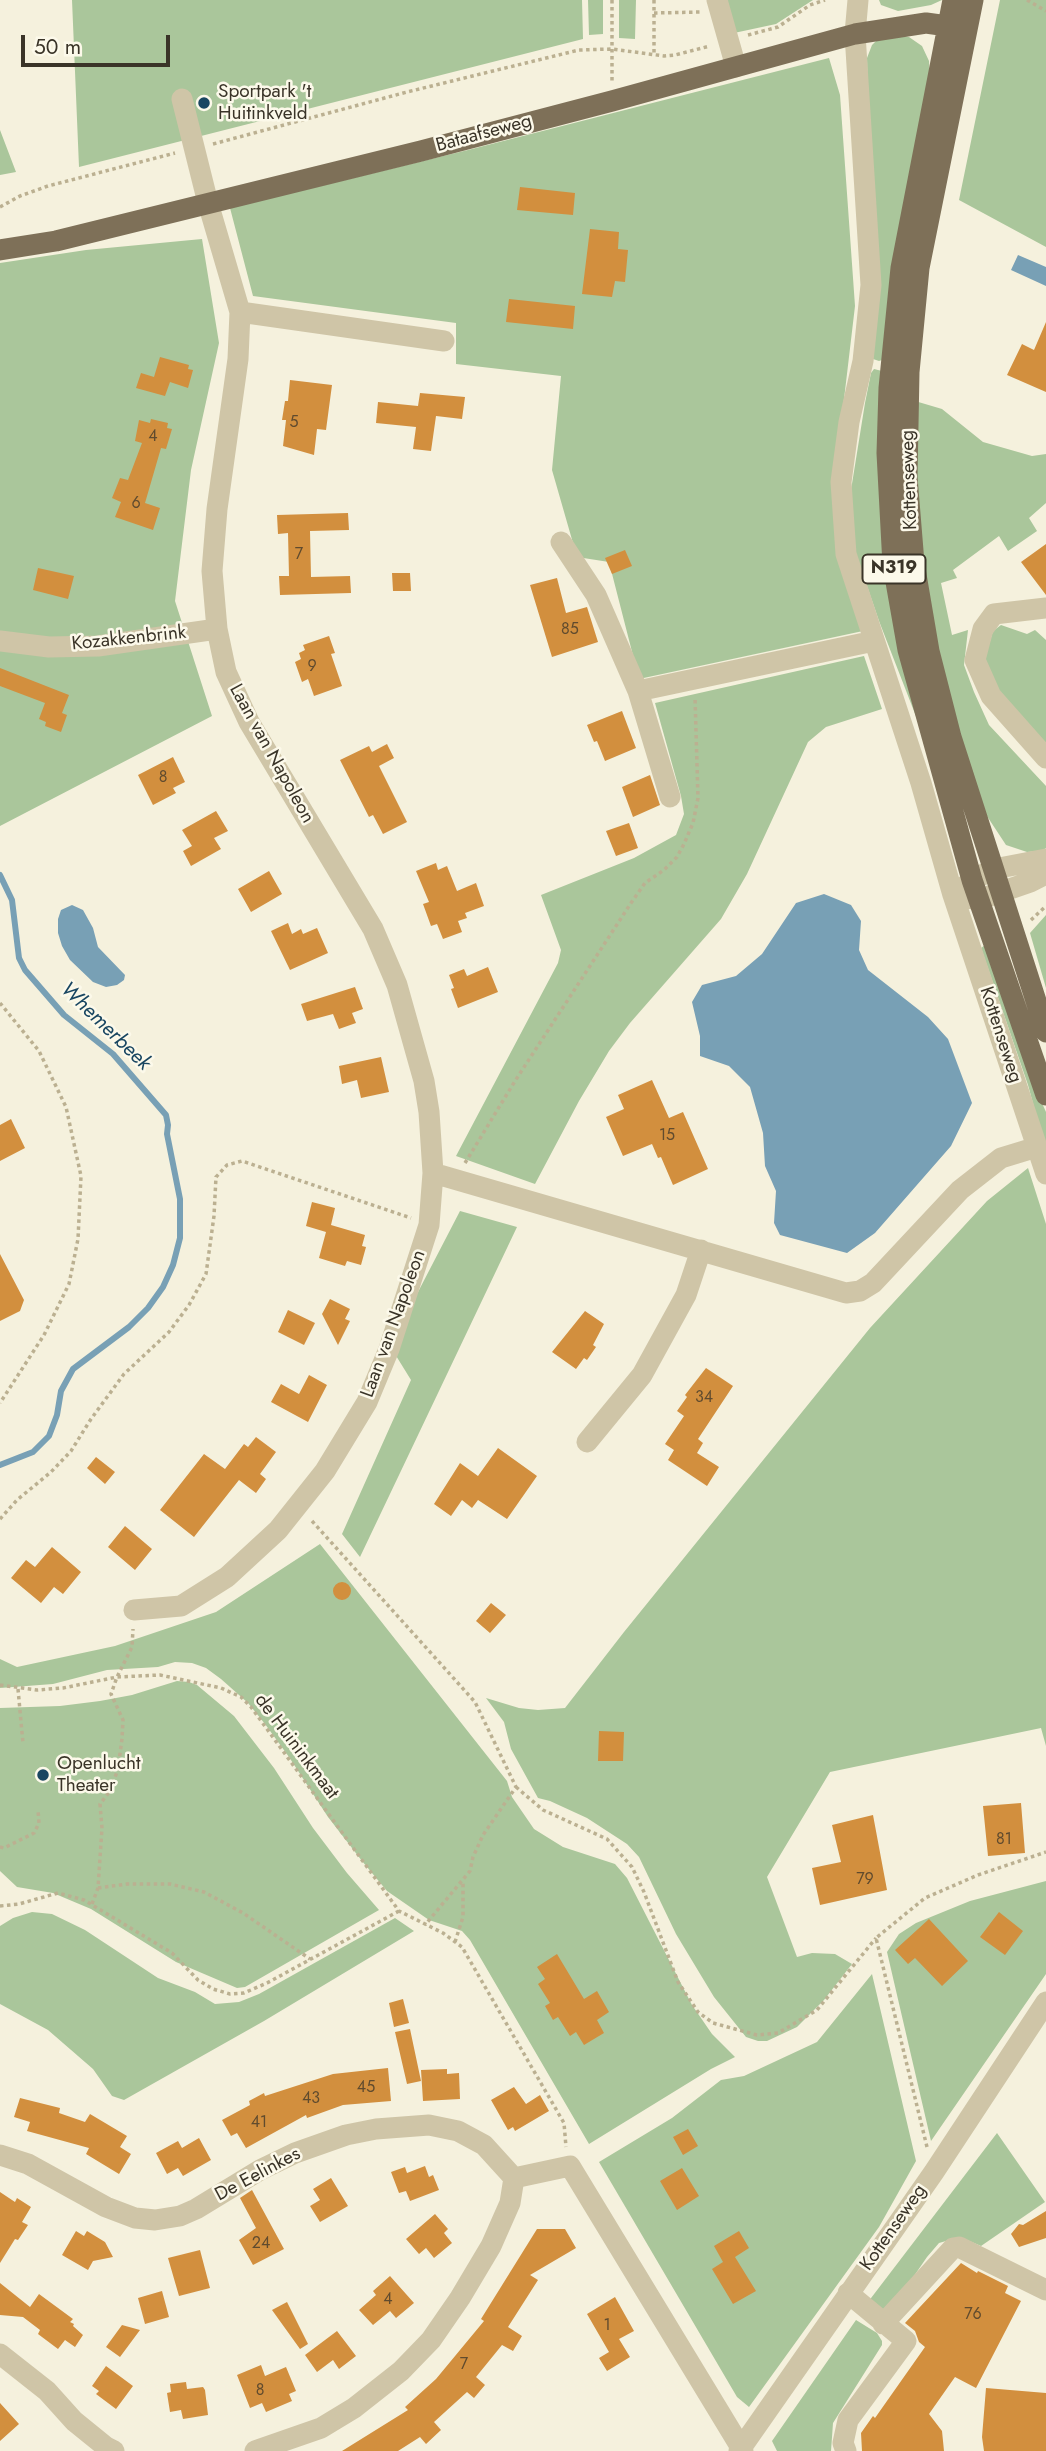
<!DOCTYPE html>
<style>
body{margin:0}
#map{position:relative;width:1046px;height:2451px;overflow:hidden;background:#f5f1dd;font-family:Jost,sans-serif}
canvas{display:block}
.scale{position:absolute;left:21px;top:35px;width:149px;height:32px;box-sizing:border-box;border:4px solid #3a3428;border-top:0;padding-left:9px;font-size:21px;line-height:24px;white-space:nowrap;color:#3a3428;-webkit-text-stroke:5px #fcf9ea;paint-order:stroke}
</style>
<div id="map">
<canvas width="1046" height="2451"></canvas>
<div class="scale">50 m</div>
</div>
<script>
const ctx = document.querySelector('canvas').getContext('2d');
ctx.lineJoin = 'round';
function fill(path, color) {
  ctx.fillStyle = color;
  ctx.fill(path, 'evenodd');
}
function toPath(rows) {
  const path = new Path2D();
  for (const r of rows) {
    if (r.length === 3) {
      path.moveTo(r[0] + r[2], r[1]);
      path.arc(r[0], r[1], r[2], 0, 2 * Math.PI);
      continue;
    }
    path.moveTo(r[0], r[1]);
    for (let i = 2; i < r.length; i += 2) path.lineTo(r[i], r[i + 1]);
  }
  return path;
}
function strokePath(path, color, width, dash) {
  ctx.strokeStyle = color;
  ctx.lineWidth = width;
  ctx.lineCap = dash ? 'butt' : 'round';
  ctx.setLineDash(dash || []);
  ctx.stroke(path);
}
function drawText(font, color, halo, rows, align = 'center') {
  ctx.font = font + ' Jost,sans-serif';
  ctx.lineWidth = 5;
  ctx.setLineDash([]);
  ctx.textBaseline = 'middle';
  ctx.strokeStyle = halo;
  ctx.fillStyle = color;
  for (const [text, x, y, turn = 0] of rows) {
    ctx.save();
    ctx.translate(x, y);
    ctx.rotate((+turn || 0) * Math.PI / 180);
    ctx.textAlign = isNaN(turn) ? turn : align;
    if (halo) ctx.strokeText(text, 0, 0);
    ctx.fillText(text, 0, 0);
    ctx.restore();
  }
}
const green = toPath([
 [72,0,582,0,583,39,79,167],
 [588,0,603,0,603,34,589,35],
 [619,0,636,0,635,39,619,38],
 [725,0,813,0,776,24,734,33],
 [879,0,942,0,931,5,898,11,881,5],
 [1000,0,1046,0,1046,247,959,200],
 [891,35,909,37,922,46,929,61,930,82,882,360,879,361,873,359,867,58,872,45,879,38],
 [829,58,840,95,855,306,838,450,863,631,639,679,609,562,577,557,552,470,561,376,456,364,456,323,253,296,230,208,468,150],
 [0,130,16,172,0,175],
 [202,239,219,343,191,470,175,601,212,716,0,826,0,263,86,250],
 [874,369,886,372,883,428,924,737,879,621,855,551,851,490,865,403,871,373],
 [915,401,942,409,983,442,1032,456,1046,454,1046,503,1029,518,1037,531,1008,551,999,536,953,570,957,578,941,583,952,635,968,630,964,665,974,692,989,725,1046,786,1046,848,1042,851,1027,852,1006,845,981,807,934,649,914,491],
 [1001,625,1027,634,1035,630,1046,640,1046,747,1001,697,984,661,993,631],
 [864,656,882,709,826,727,808,742,747,874,721,919,630,1023,609,1051,579,1101,535,1184,456,1156,558,963,561,950,541,895,634,858,676,835,684,814,681,796,655,703],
 [1046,915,1046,988,1030,933],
 [985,945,1033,1083,1046,1112,1046,1151,1028,1085,981,948],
 [1028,1168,1046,1224,1046,1746,1041,1728,830,1772,767,1877,797,1957,812,1953,835,1954,852,1964,824,2000,797,2027,767,2041,758,2041,746,2037,714,1997,676,1934,639,1857,627,1844,587,1818,550,1801,538,1798,511,1749,504,1722,486,1698,519,1708,538,1710,565,1708,624,1632,870,1328,987,1201],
 [460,1211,517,1227,360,1557,342,1534,411,1380,390,1346],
 [320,1544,507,1781,512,1797,534,1829,563,1847,615,1864,627,1878,692,2005,712,2034,735,2057,711,2069,589,2144,470,1940,462,1931,429,1920,387,1891,362,1861,328,1817,289,1757,265,1724,248,1703,221,1679,206,1668,192,1663,175,1662,158,1667,107,1670,53,1684,0,1688,0,1659,17,1667,115,1646,216,1612],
 [177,1681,189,1682,197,1685,234,1716,274,1768,313,1828,347,1873,379,1910,245,1987,237,1988,176,1962,91,1909,53,1893,17,1887,0,1871,0,1708,60,1706,100,1701,132,1695],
 [1046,1881,1046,1974,931,2141,887,1952,899,1934,916,1923,970,1901],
 [32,1912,52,1914,85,1930,158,1978,195,1992,215,2004,239,2002,259,1994,395,1918,414,1931,264,2021,124,2100,112,2096,93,2069,48,2030,0,2004,0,1926,13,1918],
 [872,1974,916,2161,879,2227,749,2407,737,2397,599,2162,672,2118,721,2080,744,2076,817,2042],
 [997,2133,1045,2202,981,2246,960,2237,939,2243,927,2257,890,2311,887,2312,868,2302],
 [856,2320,877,2333,882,2341,882,2345,833,2423,831,2451,777,2451,772,2441]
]);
const water = toPath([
 [1018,255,1046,267,1046,286,1011,270],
 [824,894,851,905,861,921,859,950,868,970,928,1017,948,1039,972,1103,951,1146,875,1233,847,1253,780,1235,774,1223,776,1191,765,1166,763,1133,750,1087,729,1066,700,1056,700,1036,692,1002,702,985,736,976,762,954,796,903],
 [72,905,83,910,93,928,98,947,125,975,124,980,117,985,106,987,93,982,70,960,62,946,58,933,58,919,61,910]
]);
const stream = toPath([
 [0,875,12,900,19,958,25,970,64,1015,113,1054,166,1115,168,1125,167,1134,180,1199,180,1238,173,1265,163,1287,148,1308,129,1327,73,1369,61,1391,57,1415,49,1436,33,1452,0,1465]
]);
const building = toPath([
 [520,187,575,193,573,215,517,210],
 [590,229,619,232,618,249,628,250,625,282,615,281,612,297,582,294],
 [509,299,575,306,573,329,506,322],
 [1046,322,1046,392,1007,375,1022,344,1034,350],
 [160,357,189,365,188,369,193,370,188,388,170,382,165,396,136,388,141,373,154,377],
 [290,380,332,385,326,430,317,429,314,455,283,446,286,420,282,420,285,401,288,401],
 [420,393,465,397,462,419,436,416,431,451,413,449,416,427,376,423,378,402,418,406],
 [151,419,168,423,167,428,172,429,166,449,161,448,145,503,160,508,153,530,115,517,121,502,112,498,120,478,128,480,142,443,135,441,139,420,150,423],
 [348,513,349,530,310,531,311,577,350,576,351,593,280,595,279,576,289,576,288,533,278,534,277,515],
 [1046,544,1046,595,1021,562],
 [625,550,632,566,612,574,605,558],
 [38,568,74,576,68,599,33,590],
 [392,573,410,573,411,591,393,591],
 [557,578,566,613,587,607,598,642,552,657,530,585],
 [329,636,335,653,331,654,342,686,314,696,308,679,302,682,295,662,301,659,299,653,305,650,303,645],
 [0,668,69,695,62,713,67,715,61,732,45,726,46,722,39,719,45,703,0,686],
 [622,711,636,748,605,761,597,741,594,742,587,725],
 [387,744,394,758,379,766,407,822,383,834,373,815,369,817,340,760,369,746,372,752],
 [173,757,185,782,173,788,176,793,153,805,138,775],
 [650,775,660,805,633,817,622,787],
 [216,811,228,831,214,838,221,849,191,866,183,851,192,846,182,830],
 [629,823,638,848,616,856,606,831],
 [436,863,438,870,447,866,457,891,476,883,484,906,465,913,467,918,458,921,462,932,443,939,437,924,431,926,423,904,429,902,416,871],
 [269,871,282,894,251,912,238,889],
 [288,923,292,934,301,929,303,934,317,928,328,953,290,970,271,931],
 [488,967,498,992,458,1008,451,989,454,988,449,975,464,969,467,976],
 [355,987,363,1009,352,1013,356,1023,339,1029,333,1014,307,1021,301,1004],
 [381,1057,389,1092,361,1098,357,1080,342,1084,339,1066],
 [652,1080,669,1118,683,1112,708,1169,673,1185,661,1157,658,1158,652,1144,623,1156,606,1117,624,1109,618,1095],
 [11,1119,25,1148,0,1161,0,1125],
 [312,1202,335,1208,331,1225,365,1235,362,1246,366,1247,361,1265,347,1261,345,1266,319,1258,326,1232,306,1226],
 [0,1254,24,1300,20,1311,0,1321],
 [330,1299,350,1309,345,1319,350,1321,338,1345,322,1314],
 [288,1310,315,1323,304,1345,278,1332],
 [585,1311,604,1324,593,1345,596,1347,587,1360,584,1358,576,1369,552,1352],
 [706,1368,733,1386,698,1439,703,1443,697,1453,719,1467,707,1486,668,1460,674,1450,665,1444,684,1416,677,1411,687,1397,685,1395],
 [309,1375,327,1385,308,1422,271,1402,281,1384,299,1394],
 [256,1437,276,1452,260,1474,266,1479,256,1493,239,1480,194,1537,160,1510,204,1454,225,1469,244,1444,248,1447],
 [498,1448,537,1476,507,1519,478,1500,472,1508,462,1500,451,1516,434,1504,460,1463,478,1476],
 [96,1457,115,1472,105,1484,87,1468],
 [125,1526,152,1549,135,1570,108,1547],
 [52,1547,81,1572,63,1594,54,1587,41,1603,11,1578,26,1560,35,1567],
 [342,1591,9],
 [491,1603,506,1615,490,1633,476,1621],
 [599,1731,624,1732,623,1761,598,1761],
 [1021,1803,1025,1853,988,1856,983,1806],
 [873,1815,887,1890,820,1905,812,1868,841,1862,832,1825],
 [999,1912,1023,1931,1005,1955,980,1937],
 [929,1919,968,1961,942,1986,915,1958,908,1964,895,1950],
 [557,1954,584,1999,597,1991,609,2012,597,2020,604,2033,584,2045,576,2032,570,2036,558,2017,553,2020,545,2006,550,2003,538,1984,545,1979,537,1967],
 [403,1999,409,2023,394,2027,389,2003],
 [410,2029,421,2081,407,2084,395,2032],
 [388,2068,391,2101,343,2105,307,2118,306,2115,246,2148,237,2133,231,2136,222,2120,250,2105,249,2101,264,2093,265,2096,333,2074],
 [447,2069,447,2074,459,2073,460,2099,423,2101,421,2070],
 [514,2087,526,2104,540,2095,549,2111,515,2131,513,2127,508,2130,491,2100],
 [20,2098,60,2108,59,2113,85,2122,90,2114,127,2136,120,2147,131,2154,119,2174,86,2154,89,2148,27,2131,30,2122,14,2117],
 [688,2129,698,2146,683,2155,673,2137],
 [199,2138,211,2160,183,2176,178,2168,167,2174,156,2153,178,2141,182,2148],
 [425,2166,429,2177,433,2175,439,2190,410,2201,406,2191,399,2193,391,2172,405,2167,407,2173],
 [682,2168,699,2196,677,2210,660,2181],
 [331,2178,348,2206,320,2222,310,2206,320,2200,313,2189],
 [252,2190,284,2249,253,2265,239,2240,256,2228,240,2198],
 [0,2192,15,2202,17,2198,31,2207,22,2222,28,2225,18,2240,15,2239,0,2263],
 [1046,2211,1046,2238,1019,2247,1011,2234,1019,2224,1023,2225],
 [435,2214,448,2229,444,2233,452,2243,434,2258,426,2248,419,2254,406,2239],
 [537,2229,565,2229,576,2248,530,2275,538,2280,508,2327,522,2336,513,2351,502,2345,476,2377,485,2385,474,2398,467,2392,434,2422,441,2430,426,2444,420,2437,398,2451,342,2451,408,2410,405,2407,436,2379,484,2321,481,2319],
 [76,2231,84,2236,87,2231,105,2242,113,2257,93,2261,88,2270,62,2255],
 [739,2231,749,2248,735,2257,756,2291,733,2304,712,2269,723,2262,714,2246],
 [200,2250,210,2288,179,2296,168,2258],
 [961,2263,977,2273,978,2271,1008,2286,1005,2293,1021,2301,976,2388,955,2377,929,2414,942,2431,944,2451,862,2451,861,2433,873,2416,875,2418,925,2347,919,2342,915,2331,905,2323],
 [390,2276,414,2303,396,2318,390,2311,373,2325,359,2310,376,2295,373,2291],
 [0,2283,30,2307,39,2294,73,2319,70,2322,74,2324,73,2326,83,2335,75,2347,65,2340,58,2349,38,2334,40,2330,23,2317,0,2315],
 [162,2291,169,2317,145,2324,138,2298],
 [615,2297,634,2331,619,2339,630,2357,607,2371,599,2358,609,2352,587,2314],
 [287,2302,308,2344,300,2349,272,2310],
 [122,2325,140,2330,120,2357,106,2347],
 [337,2331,356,2356,339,2369,333,2360,317,2372,305,2355],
 [261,2365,265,2376,286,2367,296,2391,289,2394,292,2401,266,2412,262,2403,250,2408,237,2375],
 [106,2366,133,2386,116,2409,96,2394,99,2391,92,2386],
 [186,2382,187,2389,203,2387,205,2390,208,2415,183,2419,181,2410,170,2412,167,2393,171,2392,170,2384],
 [986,2388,1046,2393,1046,2451,984,2451,982,2437],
 [0,2403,19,2424,0,2441]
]);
const path = toPath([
 [612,0,612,82],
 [654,0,654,55],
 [1027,0,1046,11],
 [654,13,701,12],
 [748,35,778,27,810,5,825,0],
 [213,144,407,92,579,50,612,49,664,56,675,55,710,46],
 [0,207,20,196,48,186,175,153],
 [1031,920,1046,906],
 [0,1003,39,1051,66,1107,81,1176,78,1239,69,1284,44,1335,0,1403],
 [465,1163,515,1081,631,903,645,883,664,870,677,857,684,844,693,823,698,798,695,697],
 [0,1519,17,1500,51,1472,71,1451,91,1419,124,1374,169,1332,189,1305,206,1274,214,1216,216,1177,227,1165,242,1161,411,1218],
 [312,1521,475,1702,516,1787,483,1835,473,1857,470,1871,425,1925],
 [0,1685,37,1690,63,1688,117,1677,160,1675,221,1688,241,1697,251,1707,399,1911,443,1933,462,1947,564,2123,566,2147],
 [18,1689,23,1743],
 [516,1787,543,1810,607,1839,632,1867,644,1892,678,1982,698,2012,713,2023,757,2035,778,2033,817,2010,876,1938],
 [0,1847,4,1848,34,1833,39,1823,38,1810],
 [98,1888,127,1884,170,1884,204,1892,243,1913,310,1959],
 [92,1904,98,1888,102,1828,100,1804,110,1791,118,1769,122,1739,123,1720,111,1694,117,1677,132,1647,133,1629],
 [0,1906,19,1904,58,1893,84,1900,172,1953,198,1980,213,1989,230,1994,244,1993,267,1983,399,1911],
 [455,1942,463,1917,463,1882],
 [927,2147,876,1938,925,1898,978,1875,1046,1852]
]);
const minor = toPath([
 [717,0,736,67],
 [858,0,855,34,871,285,863,361,849,422,841,482,846,554,921,783,953,895,1046,1174],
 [240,312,444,341],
 [561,542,596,595,638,691,670,797],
 [1046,608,994,614,983,629,975,660,991,696,1046,758],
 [0,641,49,647,98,646,217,629],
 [638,691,874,641],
 [958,892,972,880,994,869,1046,859],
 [962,897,978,900,1030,882,1046,874],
 [433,1173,846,1293,860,1291,873,1283,960,1190,1001,1158,1037,1147],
 [587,1442,642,1375,686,1295,701,1250],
 [134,1610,181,1606,227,1577,278,1530,325,1471,367,1402,389,1349,429,1225,433,1173,429,1112,424,1081,397,985,373,929,249,722,226,672,217,629,212,571,217,509,238,359,240,312,208,203,182,99],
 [0,2155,28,2164,106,2207,135,2218,155,2220,180,2216,196,2209,260,2170,295,2153,346,2135,376,2129,429,2125,458,2131,484,2145,514,2178,510,2203,491,2246,460,2298,431,2340,401,2371,354,2408,321,2428,255,2451],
 [514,2178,570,2166,743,2451],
 [883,2324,953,2248,959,2247,971,2253,1046,2290],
 [0,2354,47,2391,74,2421,106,2447,114,2451],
 [739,2451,934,2172,1046,2002],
 [846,2451,843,2443,848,2420,906,2341,848,2293]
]);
const major = toPath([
 [953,0,901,268,889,388,887,453,893,565,908,650,972,880,1046,1095],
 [973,0,919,268,909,372,907,477,914,563,929,651,951,737,1046,1032],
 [0,250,56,241,421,151,612,101,855,34,926,23,962,28]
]);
const markers = [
 [204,103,7,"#194661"],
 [43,1775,7,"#194661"]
];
const numberNames = [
 ["5",294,423],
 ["4",153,437],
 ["6",136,504],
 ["7",299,555],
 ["85",570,630],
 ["9",312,667],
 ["8",163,778],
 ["15",667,1136],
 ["34",704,1398],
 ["81",1004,1840],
 ["79",865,1880],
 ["45",366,2088],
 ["43",311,2099],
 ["41",259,2123],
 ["24",261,2244],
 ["4",388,2300],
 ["76",973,2315],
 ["1",607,2326],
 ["7",464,2365],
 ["8",260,2391]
];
const shields = [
 [894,569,63]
];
const shieldNames = [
 ["N319",894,569]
];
const poiNames = [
 ["Sportpark 't",218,92],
 ["Huitinkveld",218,114],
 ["Openlucht",57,1764],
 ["Theater",57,1786]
];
const streetNames = [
 ["Bataafseweg",484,134,-15],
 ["Kottenseweg",910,480,-92],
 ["Kozakkenbrink",129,639,-6],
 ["Laan van Napoleon",271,754,61],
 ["Kottenseweg",1000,1035,72],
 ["Laan van Napoleon",394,1324,-70],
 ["de Huininkmaat",296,1747,53],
 ["De Eelinkes",258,2175,-28],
 ["Kottenseweg",894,2228,-55]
];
const waterNames = [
 ["Whemerbeek",105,1027,44]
];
fill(green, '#aac69b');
fill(water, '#78a0b5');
strokePath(stream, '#78a0b5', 6);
fill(building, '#d28f3e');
strokePath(path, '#bbb091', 3.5, [3.5, 3.5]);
strokePath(minor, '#cfc5a7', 21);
strokePath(major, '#7e7058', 21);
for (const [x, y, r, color] of markers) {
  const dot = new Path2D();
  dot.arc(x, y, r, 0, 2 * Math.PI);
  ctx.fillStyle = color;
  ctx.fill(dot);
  strokePath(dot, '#fcf9ea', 2.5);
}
drawText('16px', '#604b2e', null, numberNames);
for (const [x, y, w] of shields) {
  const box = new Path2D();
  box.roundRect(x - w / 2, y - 14.5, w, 29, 5);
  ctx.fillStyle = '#fcf9ea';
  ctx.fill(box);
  strokePath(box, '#3a3428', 2);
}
drawText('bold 18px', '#3a3428', null, shieldNames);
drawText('19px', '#3a3428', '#fcf9ea', poiNames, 'left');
drawText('19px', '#3a3428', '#fcf9ea', streetNames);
drawText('italic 21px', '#194661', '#fcf9ea', waterNames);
</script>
